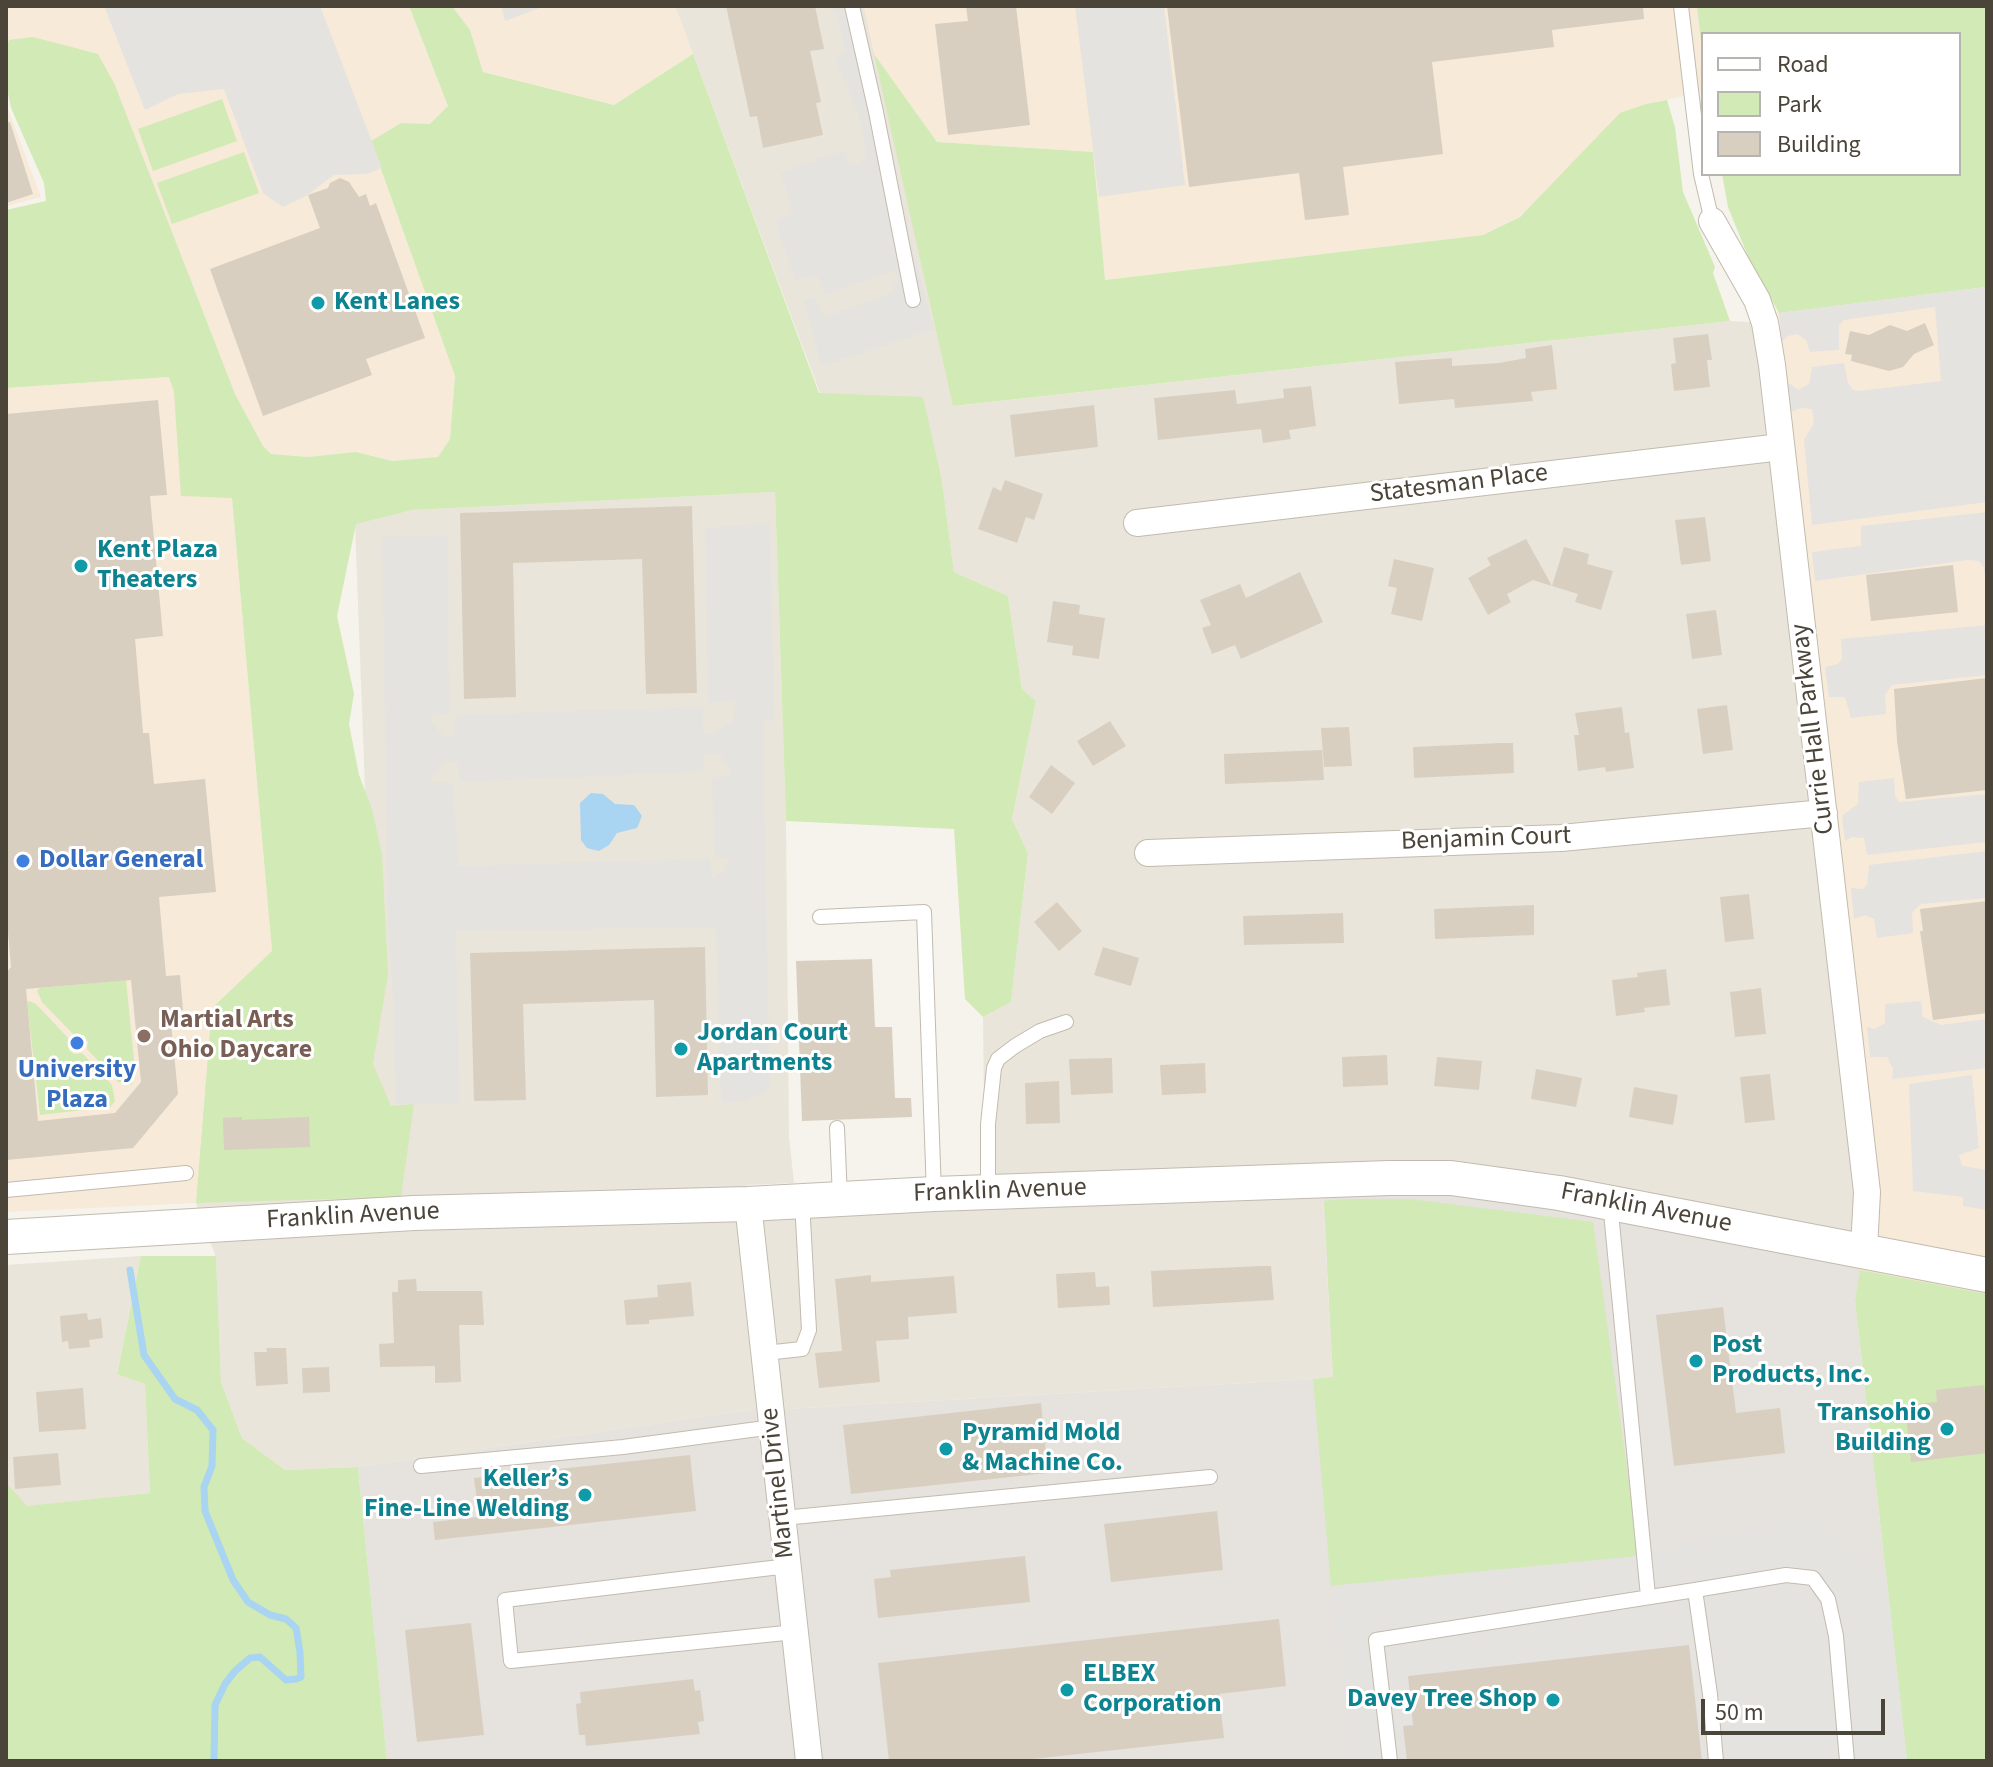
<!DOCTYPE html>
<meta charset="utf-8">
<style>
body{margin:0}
#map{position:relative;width:1993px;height:1767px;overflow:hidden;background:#f6f3ec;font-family:"Source Sans 3",sans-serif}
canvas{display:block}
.frame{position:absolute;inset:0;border:8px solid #4b4439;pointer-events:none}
.legend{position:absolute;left:1701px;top:32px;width:260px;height:144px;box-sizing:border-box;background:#fff;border:2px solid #b7b4b0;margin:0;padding:10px 14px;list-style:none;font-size:24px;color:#4b4439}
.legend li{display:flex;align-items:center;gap:16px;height:40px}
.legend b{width:40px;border:2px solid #b7b4b0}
.scale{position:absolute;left:1701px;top:1699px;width:184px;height:36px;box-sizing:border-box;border:4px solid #4b4439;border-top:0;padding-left:10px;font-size:24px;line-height:28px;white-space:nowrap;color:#4b4439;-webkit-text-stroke:6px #fff;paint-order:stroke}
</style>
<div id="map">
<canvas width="1993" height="1767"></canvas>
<div class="frame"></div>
<ul class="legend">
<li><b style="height:10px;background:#fff"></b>Road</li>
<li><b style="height:22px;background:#d2eab5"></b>Park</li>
<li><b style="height:22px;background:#d8cfc1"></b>Building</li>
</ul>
<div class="scale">50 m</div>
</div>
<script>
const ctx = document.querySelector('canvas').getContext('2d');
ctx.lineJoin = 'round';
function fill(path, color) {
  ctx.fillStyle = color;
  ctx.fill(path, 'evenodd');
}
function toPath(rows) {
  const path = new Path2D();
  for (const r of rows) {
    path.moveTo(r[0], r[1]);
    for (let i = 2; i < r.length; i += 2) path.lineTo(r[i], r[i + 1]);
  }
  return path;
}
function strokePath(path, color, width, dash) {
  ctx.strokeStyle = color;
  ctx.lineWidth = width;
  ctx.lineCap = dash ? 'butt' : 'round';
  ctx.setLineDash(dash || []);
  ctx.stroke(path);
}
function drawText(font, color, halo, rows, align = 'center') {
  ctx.font = font + ' "Source Sans 3",sans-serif';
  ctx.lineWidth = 6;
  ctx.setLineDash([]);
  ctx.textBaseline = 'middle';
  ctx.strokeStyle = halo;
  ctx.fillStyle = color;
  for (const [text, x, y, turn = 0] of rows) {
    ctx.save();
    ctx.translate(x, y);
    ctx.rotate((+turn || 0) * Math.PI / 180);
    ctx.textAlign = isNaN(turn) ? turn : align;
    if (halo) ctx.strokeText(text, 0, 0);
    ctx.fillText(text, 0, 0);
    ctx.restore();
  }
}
const residential = toPath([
 [675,6,864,6,954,406,1730,321,1765,323,1864,1249,1322,1181,1333,1378,735,1412,358,1467,285,1470,242,1438,221,1382,216,1257,196,1203,209,1035,375,1055,355,524,413,510,775,492,786,821,789,1136,794,1183,747,1185,748,1204,985,1194,983,1017,1011,1002,1028,853,1012,819,1036,701,1022,689,1008,596,954,572,942,481,820,393],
 [141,1256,117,1373,145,1384,150,1493,6,1509,6,1265]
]);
const commercial = toPath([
 [6,6,409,6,448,106,430,124,401,123,371,141,455,376,450,440,438,457,392,461,356,452,308,457,271,454,263,446,235,394,115,85,6,50],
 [452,6,675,6,693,54,614,105,482,72,470,30],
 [864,6,1698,6,1703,48,1703,92,1646,104,1519,217,1483,235,1105,280,1093,152,937,142,874,54],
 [6,104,41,197,6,206],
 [1987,287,1987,1532,1855,1300,1864,1249,1762,314],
 [170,377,174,392,232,497,272,951,212,1008,196,1203,6,1212,6,388]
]);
const industrial = toPath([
 [1389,1178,1864,1249,1855,1300,1907,1761,387,1761,358,1467,735,1412,1333,1378,1322,1180]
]);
const green = toPath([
 [409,6,452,6,470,30,483,72,614,105,693,54,819,393,923,397,942,481,954,572,1008,596,1022,689,1036,701,1012,819,1028,853,1011,1002,983,1017,965,999,954,829,786,821,775,492,413,510,356,524,337,616,354,694,349,724,359,775,372,809,382,855,388,974,373,1064,391,1106,414,1104,401,1197,196,1203,212,1008,272,951,232,498,181,496,174,392,169,377,6,388,6,210,46,201,44,183,11,108,6,84,6,50,9,40,33,37,98,54,115,85,235,394,263,446,271,454,308,457,356,452,392,461,438,457,450,439,455,376,371,141,401,123,430,124,448,106],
 [1697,6,1987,6,1987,287,1779,313,1749,259,1728,207,1722,174,1959,174,1959,34,1703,34,1703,58],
 [874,54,937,142,1093,152,1105,280,1483,235,1520,217,1620,113,1646,104,1667,100,1675,127,1683,192,1715,267,1713,273,1730,321,953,406],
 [222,99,237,141,153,171,138,129],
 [244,152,259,193,172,224,157,183],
 [126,980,135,1070,132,1085,118,1082,87,1049,88,1042,84,1035,73,1034,42,1002,37,991,40,988],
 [29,1001,36,1004,68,1038,69,1050,74,1054,82,1053,112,1085,115,1101,110,1107,40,1115,27,1002],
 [1345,1199,1409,1199,1593,1222,1639,1556,1331,1586,1313,1379,1333,1377,1324,1201],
 [141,1256,216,1256,221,1382,242,1438,285,1470,358,1467,387,1761,6,1761,6,1633,8,1632,6,1400,8,1485,27,1506,150,1493,145,1384,117,1374],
 [1860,1270,1987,1294,1987,1761,1907,1761,1855,1300]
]);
const parking = toPath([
 [104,6,320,6,382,168,366,174,334,175,306,196,283,207,263,193,224,89,178,94,145,110],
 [501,6,545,6,505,21],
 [829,6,862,6,911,243,934,329,822,366,804,301,814,296,824,317,884,296,892,292,897,280,895,270,825,295,817,275,796,281,775,221,791,214,792,210,781,172,845,150,850,165,858,164,866,156,862,123,835,60,846,52,837,13],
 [1075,6,1164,6,1185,185,1099,197],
 [1987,287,1987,502,1812,525,1804,440,1814,423,1812,409,1801,408,1790,412,1786,381,1798,390,1809,384,1812,367,1844,363,1848,383,1853,390,1859,391,1941,381,1935,307,1844,320,1839,326,1839,350,1810,352,1806,340,1797,334,1788,336,1782,341,1779,313],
 [1987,512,1987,592,1984,568,1979,561,1968,560,1815,581,1812,552,1861,546,1861,526],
 [770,523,774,720,764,722,764,777,770,1090,743,1102,721,1103,716,927,456,931,460,1103,396,1104,393,992,388,924,382,537,448,536,449,713,430,716,432,723,442,735,450,738,455,734,455,718,458,715,703,707,703,733,707,734,714,733,731,723,735,710,734,701,708,703,705,528],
 [706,753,721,756,731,773,729,777,717,776,712,779,715,858,729,857,724,871,712,878,710,859,459,866,453,783,431,783,432,775,448,761,456,761,461,782,697,772,704,770,704,756],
 [1987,625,1987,675,1892,685,1885,695,1886,714,1851,718,1845,697,1829,697,1825,667,1838,664,1842,659,1841,639],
 [1894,778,1895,796,1899,802,1987,794,1987,842,1867,855,1864,838,1852,837,1845,841,1842,816,1858,804,1859,782],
 [1987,851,1987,898,1921,904,1912,912,1913,933,1877,938,1874,919,1865,915,1854,919,1851,888,1863,889,1867,885,1869,865],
 [1921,1001,1923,1017,1941,1025,1987,1019,1987,1068,1892,1079,1893,1069,1887,1057,1870,1057,1867,1027,1874,1029,1885,1023,1885,1004],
 [1972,1075,1979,1148,1959,1155,1962,1166,1987,1170,1987,1210,1963,1206,1963,1197,1913,1191,1909,1084],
 [1813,1514,1852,1552,1886,1573,1907,1761,1702,1761,1688,1645,1409,1676,1413,1725,1403,1726,1407,1761,1351,1761,1331,1586,1639,1556]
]);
const water = toPath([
 [591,793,603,794,615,804,634,805,642,816,637,828,617,833,609,845,599,851,587,848,581,840,580,803]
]);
const stream = toPath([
 [130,1270,144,1355,175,1399,197,1410,213,1430,212,1466,204,1487,205,1511,233,1580,248,1602,270,1615,286,1619,296,1628,300,1652,301,1677,296,1679,286,1680,260,1657,250,1658,235,1671,225,1684,215,1705,214,1761]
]);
const building = toPath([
 [726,6,815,6,824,49,810,51,821,102,816,103,823,135,763,148,757,116,750,117],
 [966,6,1016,6,1030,125,948,135,935,24,968,21],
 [1167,6,1643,6,1644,19,1552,30,1554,47,1432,62,1443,154,1343,167,1349,215,1305,220,1299,173,1189,187],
 [10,122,33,194,6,203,6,123],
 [340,178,349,182,359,197,366,194,370,206,376,203,425,338,366,359,372,375,263,416,210,269,320,228,308,195,328,188,330,183],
 [1925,323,1934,345,1914,354,1903,367,1889,371,1851,361,1852,355,1845,354,1850,331,1869,335,1890,325,1907,331],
 [1708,334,1712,360,1707,360,1710,387,1674,391,1671,364,1676,363,1673,338],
 [1552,345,1557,389,1531,392,1533,401,1455,408,1454,399,1399,404,1395,362,1452,358,1452,366,1499,363,1526,358,1525,349],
 [1311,386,1316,426,1289,430,1291,439,1263,443,1261,429,1158,440,1154,398,1235,390,1237,404,1284,398,1283,389],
 [158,400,167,495,150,496,163,636,135,639,143,733,149,733,154,784,205,779,216,892,159,897,166,976,180,975,183,1010,170,1012,178,1094,133,1148,6,1160,6,973,11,967,6,909,6,414],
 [131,980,141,1082,115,1113,38,1121,26,989],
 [1094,405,1098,447,1015,457,1010,415],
 [1005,480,1043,494,1034,520,1026,517,1017,543,978,529,993,487,1001,491],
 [692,506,697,693,646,694,642,559,513,563,516,697,464,699,460,513],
 [1705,517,1711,561,1681,565,1675,520],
 [1526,539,1552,586,1533,580,1507,594,1511,602,1488,615,1468,578,1491,565,1487,558],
 [1564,547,1589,554,1587,564,1613,571,1601,610,1575,602,1578,594,1552,586],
 [1394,559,1434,568,1422,621,1391,614,1397,588,1388,586],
 [1953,565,1958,612,1871,621,1866,575],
 [1300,572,1323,622,1241,659,1235,645,1212,654,1202,628,1211,625,1200,600,1240,584,1246,598],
 [1053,601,1080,605,1079,614,1105,618,1099,659,1072,655,1073,646,1047,642],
 [1716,610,1722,655,1692,659,1686,614],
 [1987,678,1987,790,1906,799,1897,741,1894,689],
 [1727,705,1733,750,1703,754,1697,709],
 [1622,707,1625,733,1629,732,1634,768,1606,772,1605,767,1578,771,1574,735,1579,735,1575,713],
 [1110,721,1126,746,1093,766,1077,741],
 [1349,727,1352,766,1324,767,1321,728],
 [1500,743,1513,743,1514,773,1414,778,1413,747],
 [1322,750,1324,780,1225,784,1224,754],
 [1051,765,1075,783,1052,814,1029,797],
 [1749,894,1754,939,1725,942,1720,897],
 [1987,901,1987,1013,1933,1020,1920,931,1923,931,1920,909],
 [1057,902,1082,931,1059,951,1034,922],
 [1534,905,1534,935,1435,939,1434,909],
 [1343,913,1344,943,1244,945,1243,916],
 [705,947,708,1095,656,1097,654,1000,523,1004,526,1100,474,1101,470,953],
 [1103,947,1139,958,1131,986,1094,975],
 [872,959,875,1027,892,1027,895,1098,911,1098,912,1117,802,1121,796,961],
 [1666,969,1670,1005,1644,1008,1645,1012,1616,1016,1612,980,1638,977,1637,973],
 [1761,988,1766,1034,1735,1037,1730,992],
 [1387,1055,1388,1085,1343,1087,1342,1057],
 [1437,1057,1482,1061,1479,1090,1434,1086],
 [1112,1058,1113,1093,1071,1095,1069,1059],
 [1205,1063,1206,1093,1162,1095,1160,1065],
 [1536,1069,1582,1078,1576,1107,1531,1099],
 [1770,1074,1775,1120,1745,1123,1740,1077],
 [1059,1081,1060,1123,1026,1124,1025,1083],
 [1634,1087,1678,1095,1673,1125,1629,1117],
 [242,1117,242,1120,309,1117,310,1147,224,1150,223,1118],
 [1261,1266,1271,1266,1274,1300,1153,1307,1151,1271],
 [1095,1272,1096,1287,1109,1286,1110,1305,1058,1308,1056,1274],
 [871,1275,871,1282,954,1276,957,1313,908,1317,909,1339,876,1341,880,1382,819,1388,815,1353,842,1351,835,1279],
 [416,1279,417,1291,482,1291,484,1325,459,1325,461,1382,435,1383,435,1366,380,1367,379,1344,394,1343,392,1292,398,1292,398,1280],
 [691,1282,694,1316,649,1320,649,1324,626,1325,624,1300,658,1297,657,1285],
 [1723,1307,1736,1413,1780,1408,1785,1453,1674,1466,1656,1315],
 [87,1313,88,1320,101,1318,103,1338,89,1340,90,1347,69,1349,68,1341,62,1342,60,1316],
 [266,1348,286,1348,288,1384,256,1386,254,1352,267,1352],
 [329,1367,330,1392,303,1393,302,1368],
 [1984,1385,1985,1396,1987,1396,1987,1453,1911,1462,1905,1405,1937,1402,1936,1390],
 [83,1388,86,1429,39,1432,36,1392],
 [1041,1403,1048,1473,851,1494,843,1425],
 [58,1453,61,1485,15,1489,13,1457],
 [690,1455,696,1511,435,1540,433,1522,479,1517,474,1478],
 [1217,1511,1223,1570,1111,1582,1104,1524],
 [1025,1556,1030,1602,878,1618,874,1579,891,1577,890,1570],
 [1279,1619,1286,1686,1219,1694,1224,1738,1015,1761,889,1761,878,1663],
 [471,1623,484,1735,417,1742,405,1630],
 [1689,1645,1702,1761,1407,1761,1403,1726,1413,1725,1408,1676],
 [693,1679,695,1691,700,1690,703,1712,704,1721,698,1722,700,1734,586,1746,585,1735,579,1735,576,1704,581,1703,580,1692]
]);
const service = toPath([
 [852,6,876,112,913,300],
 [1681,6,1701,174,1712,221],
 [820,917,924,912,934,1194],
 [837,1128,840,1198],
 [6,1190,186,1173],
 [988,1194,988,1124,994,1068,998,1059,1015,1046,1040,1031,1066,1022],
 [1610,1202,1648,1596],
 [765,1353,802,1349,809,1330,802,1201],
 [421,1466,623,1447,773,1427],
 [783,1518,1210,1477],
 [788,1566,505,1600,511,1661,795,1632],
 [1695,1590,1786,1575,1813,1578,1828,1599,1836,1636,1847,1761],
 [1390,1761,1376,1640,1695,1590,1710,1694,1716,1761]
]);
const minor = toPath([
 [1712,221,1757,300,1765,323,1772,365,1867,1192,1864,1249],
 [1137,523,1781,447],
 [1148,853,1561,838,1824,813],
 [748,1204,809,1761]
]);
const tertiary = toPath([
 [6,1237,414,1213,748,1204,934,1194,1389,1178,1451,1178,1559,1193,1987,1275]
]);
const markers = [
 [318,303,8,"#0f9aa8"],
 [81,566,8,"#0f9aa8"],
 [23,861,8,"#3f7fe0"],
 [144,1036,8,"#8d6e63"],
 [77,1043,8,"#3f7fe0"],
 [681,1049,8,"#0f9aa8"],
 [1696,1361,8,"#0f9aa8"],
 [1947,1429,8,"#0f9aa8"],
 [946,1449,8,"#0f9aa8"],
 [585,1495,8,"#0f9aa8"],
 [1067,1690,8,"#0f9aa8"],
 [1553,1700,8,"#0f9aa8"]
];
const cultureNames = [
 ["Kent Lanes",334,303],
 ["Kent Plaza",97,551],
 ["Theaters",97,581],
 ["Jordan Court",697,1034],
 ["Apartments",697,1064],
 ["Post",1712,1346],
 ["Products, Inc.",1712,1376],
 ["Transohio",1931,1414,"right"],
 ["Building",1931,1444,"right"],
 ["Pyramid Mold",962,1434],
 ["& Machine Co.",962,1464],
 ["Keller’s",569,1480,"right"],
 ["Fine-Line Welding",569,1510,"right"],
 ["ELBEX",1083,1675],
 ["Corporation",1083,1705],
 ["Davey Tree Shop",1537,1700,"right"]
];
const streetNames = [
 ["Statesman Place",1459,485,-7],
 ["Currie Hall Parkway",1814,729,-97],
 ["Benjamin Court",1486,840,-2],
 ["Franklin Avenue",1000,1192,-2],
 ["Franklin Avenue",1646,1209,11],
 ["Franklin Avenue",353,1217,-3],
 ["Martinel Drive",779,1483,-96]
];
const shopNames = [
 ["Dollar General",39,861],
 ["University",77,1071,"center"],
 ["Plaza",77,1101,"center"]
];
const educationNames = [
 ["Martial Arts",160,1021],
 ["Ohio Daycare",160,1051]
];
fill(residential, '#eae5da');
fill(commercial, '#f7ead8');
fill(industrial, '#e6e2dd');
fill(green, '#d2eab5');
fill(parking, '#e5e3e0');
fill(water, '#a9d4f2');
strokePath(stream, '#a9d4f2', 7);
fill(building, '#d8cfc1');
strokePath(service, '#c2bbae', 16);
strokePath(minor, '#c2bbae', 28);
strokePath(tertiary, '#c2bbae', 36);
strokePath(service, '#fff', 14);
strokePath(minor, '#fff', 26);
strokePath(tertiary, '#fff', 34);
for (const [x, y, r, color] of markers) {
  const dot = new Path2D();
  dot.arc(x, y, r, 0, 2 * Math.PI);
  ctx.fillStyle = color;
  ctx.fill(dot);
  strokePath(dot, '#fff', 3);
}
drawText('bold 26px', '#0d838f', '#fff', cultureNames, 'left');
drawText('26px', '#4b4439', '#fff', streetNames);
drawText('bold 26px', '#366cbe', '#fff', shopNames, 'left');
drawText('bold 26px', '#785e54', '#fff', educationNames, 'left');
</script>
